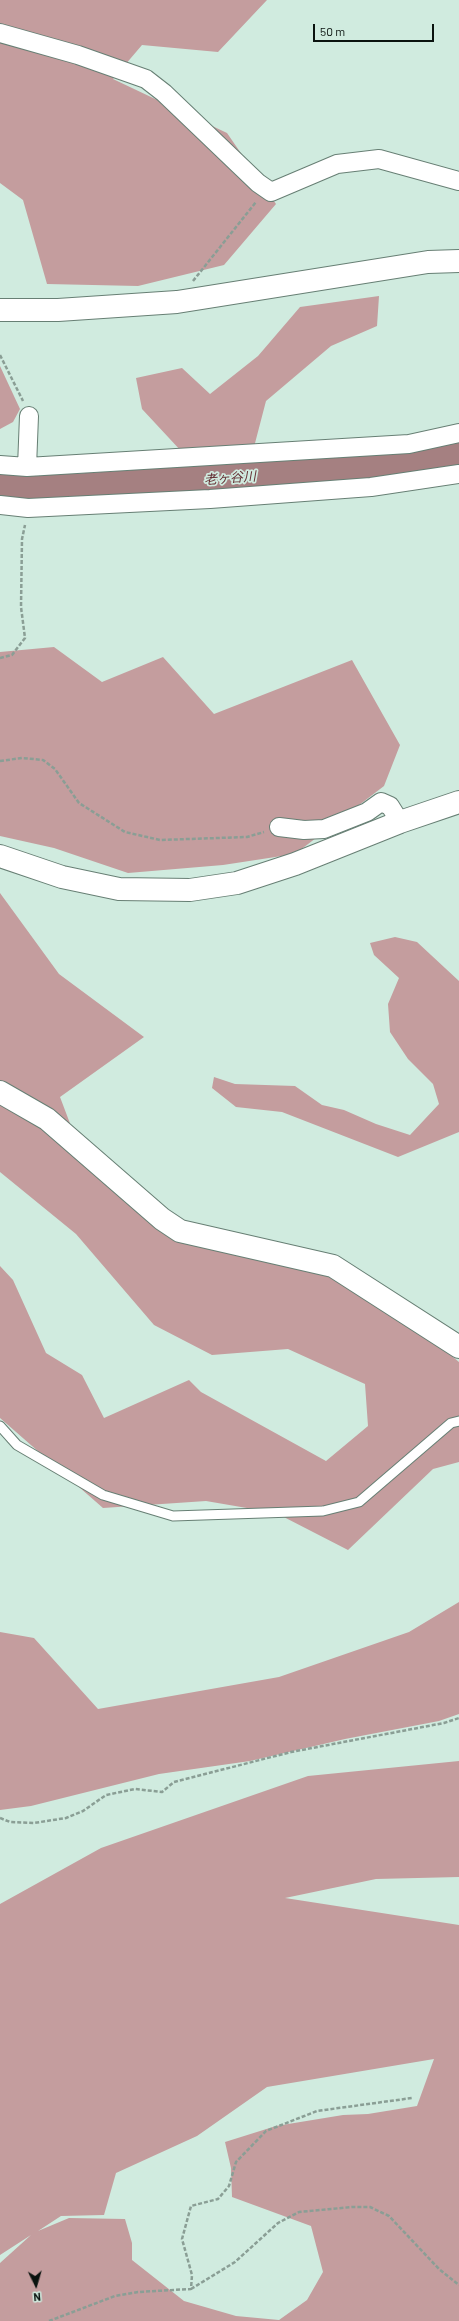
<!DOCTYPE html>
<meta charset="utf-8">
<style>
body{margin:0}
#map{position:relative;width:459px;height:2321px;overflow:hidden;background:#d0ebdf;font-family:Barlow,sans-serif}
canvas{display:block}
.north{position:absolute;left:16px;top:2265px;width:40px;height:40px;-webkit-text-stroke:3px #d0ebdf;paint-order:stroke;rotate:175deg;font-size:11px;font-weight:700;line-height:16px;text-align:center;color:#0a130f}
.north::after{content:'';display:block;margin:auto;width:14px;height:18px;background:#0a130f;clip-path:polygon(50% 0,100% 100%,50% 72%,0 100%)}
.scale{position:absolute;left:313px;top:24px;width:121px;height:18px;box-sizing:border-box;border:2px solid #0a130f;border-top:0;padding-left:5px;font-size:12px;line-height:14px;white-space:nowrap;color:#0a130f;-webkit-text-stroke:3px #d0ebdf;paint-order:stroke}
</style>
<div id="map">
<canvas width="459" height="2321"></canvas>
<div class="north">N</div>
<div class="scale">50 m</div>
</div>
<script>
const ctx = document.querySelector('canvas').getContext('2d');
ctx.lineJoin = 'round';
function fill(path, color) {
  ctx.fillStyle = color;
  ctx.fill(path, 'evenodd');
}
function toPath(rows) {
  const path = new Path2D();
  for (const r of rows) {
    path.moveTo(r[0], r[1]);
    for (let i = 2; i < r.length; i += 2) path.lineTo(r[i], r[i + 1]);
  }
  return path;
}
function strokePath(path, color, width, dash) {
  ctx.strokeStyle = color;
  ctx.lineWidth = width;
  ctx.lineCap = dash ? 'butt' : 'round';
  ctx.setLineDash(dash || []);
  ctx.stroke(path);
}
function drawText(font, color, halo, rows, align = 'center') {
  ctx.font = font + ' Barlow,"Noto Sans JP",sans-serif';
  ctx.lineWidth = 3.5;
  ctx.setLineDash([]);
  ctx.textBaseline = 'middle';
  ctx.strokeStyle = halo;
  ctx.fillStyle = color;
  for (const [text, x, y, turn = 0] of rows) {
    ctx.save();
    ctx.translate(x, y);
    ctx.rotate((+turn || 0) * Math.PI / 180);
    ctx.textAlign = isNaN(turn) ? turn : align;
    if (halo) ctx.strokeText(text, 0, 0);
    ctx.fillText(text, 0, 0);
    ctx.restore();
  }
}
const forest = toPath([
 [0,0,267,0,218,52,142,45,113,79,227,133,276,204,224,265,138,286,47,284,23,200,0,183],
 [379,296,377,326,331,346,266,401,254,447,182,452,142,409,136,378,182,368,210,394,258,356,300,307],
 [0,366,20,409,13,422,0,429],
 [54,647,102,682,163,657,214,714,352,660,400,745,384,786,295,854,223,865,128,873,54,848,0,836,0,652],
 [0,893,59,974,144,1037,60,1097,77,1142,173,1235,331,1270,431,1339,459,1362,459,1462,433,1469,348,1550,276,1513,206,1501,103,1508,0,1418,0,1266,13,1280,46,1353,82,1375,104,1418,189,1380,201,1392,326,1461,368,1426,365,1384,288,1349,212,1355,154,1325,76,1234,0,1172],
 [395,937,417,942,459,981,459,1132,398,1157,282,1112,236,1107,212,1088,214,1077,235,1084,295,1086,322,1105,344,1110,376,1124,410,1135,439,1104,433,1084,408,1059,390,1032,388,1004,399,978,374,955,370,943],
 [459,1602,459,1714,439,1721,345,1739,250,1761,159,1774,31,1806,0,1810,0,1632,34,1638,98,1709,279,1677,409,1632],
 [459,1761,459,1877,376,1879,285,1898,459,1925,459,2321,0,2321,0,2263,31,2235,0,2255,0,1904,101,1848,308,1776],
 [434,2059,417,2106,368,2114,343,2115,276,2126,225,2142,231,2168,232,2197,311,2226,323,2272,307,2300,279,2320,236,2316,184,2301,132,2260,132,2243,125,2219,69,2218,38,2231,61,2216,104,2215,116,2173,197,2136,267,2087]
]);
const river = toPath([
 [0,482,79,488,374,469,459,454]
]);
const path = toPath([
 [193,281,256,202],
 [0,355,23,401],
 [0,658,12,655,25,638,21,607,22,539,25,525],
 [0,761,22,758,43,760,55,769,79,803,125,832,160,840,247,837,264,832],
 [0,1818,10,1822,34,1823,66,1818,83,1811,106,1795,135,1789,162,1792,174,1782,291,1752,444,1723,459,1718],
 [191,2289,235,2262,278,2223,299,2212,352,2207,370,2207,389,2216,439,2269,459,2285],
 [49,2321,115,2296,138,2292,191,2289,192,2275,182,2239,191,2206,218,2199,229,2186,236,2162,266,2131,317,2111,412,2098]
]);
const lane = toPath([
 [0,1426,17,1445,103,1495,173,1516,323,1511,359,1502,451,1423,459,1421]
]);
const street = toPath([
 [0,33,78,55,146,79,164,93,258,183,271,192,337,164,379,159,459,181],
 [0,465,27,467,409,444,459,433],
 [27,467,29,416],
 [0,505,28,508,210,499,371,487,459,474],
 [279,827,304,830,324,829,367,812,381,802,390,806,400,822]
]);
const secondary = toPath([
 [0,310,58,310,177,302,428,262,459,261],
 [0,856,62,877,119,889,190,890,237,883,295,864,400,822,459,802],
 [0,1092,47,1119,162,1219,180,1231,333,1266,459,1347]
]);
const waterNames = [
 ["老ヶ谷川",230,478,-4]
];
fill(forest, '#c49d9e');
strokePath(river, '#a58081', 29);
strokePath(lane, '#677f74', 11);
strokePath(street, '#677f74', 20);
strokePath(secondary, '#677f74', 24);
strokePath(path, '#8a9e95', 2.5, [4, 2]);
strokePath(lane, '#fff', 9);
strokePath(street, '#fff', 18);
strokePath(secondary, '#fff', 22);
drawText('italic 13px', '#642f33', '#d0ebdf', waterNames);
</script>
